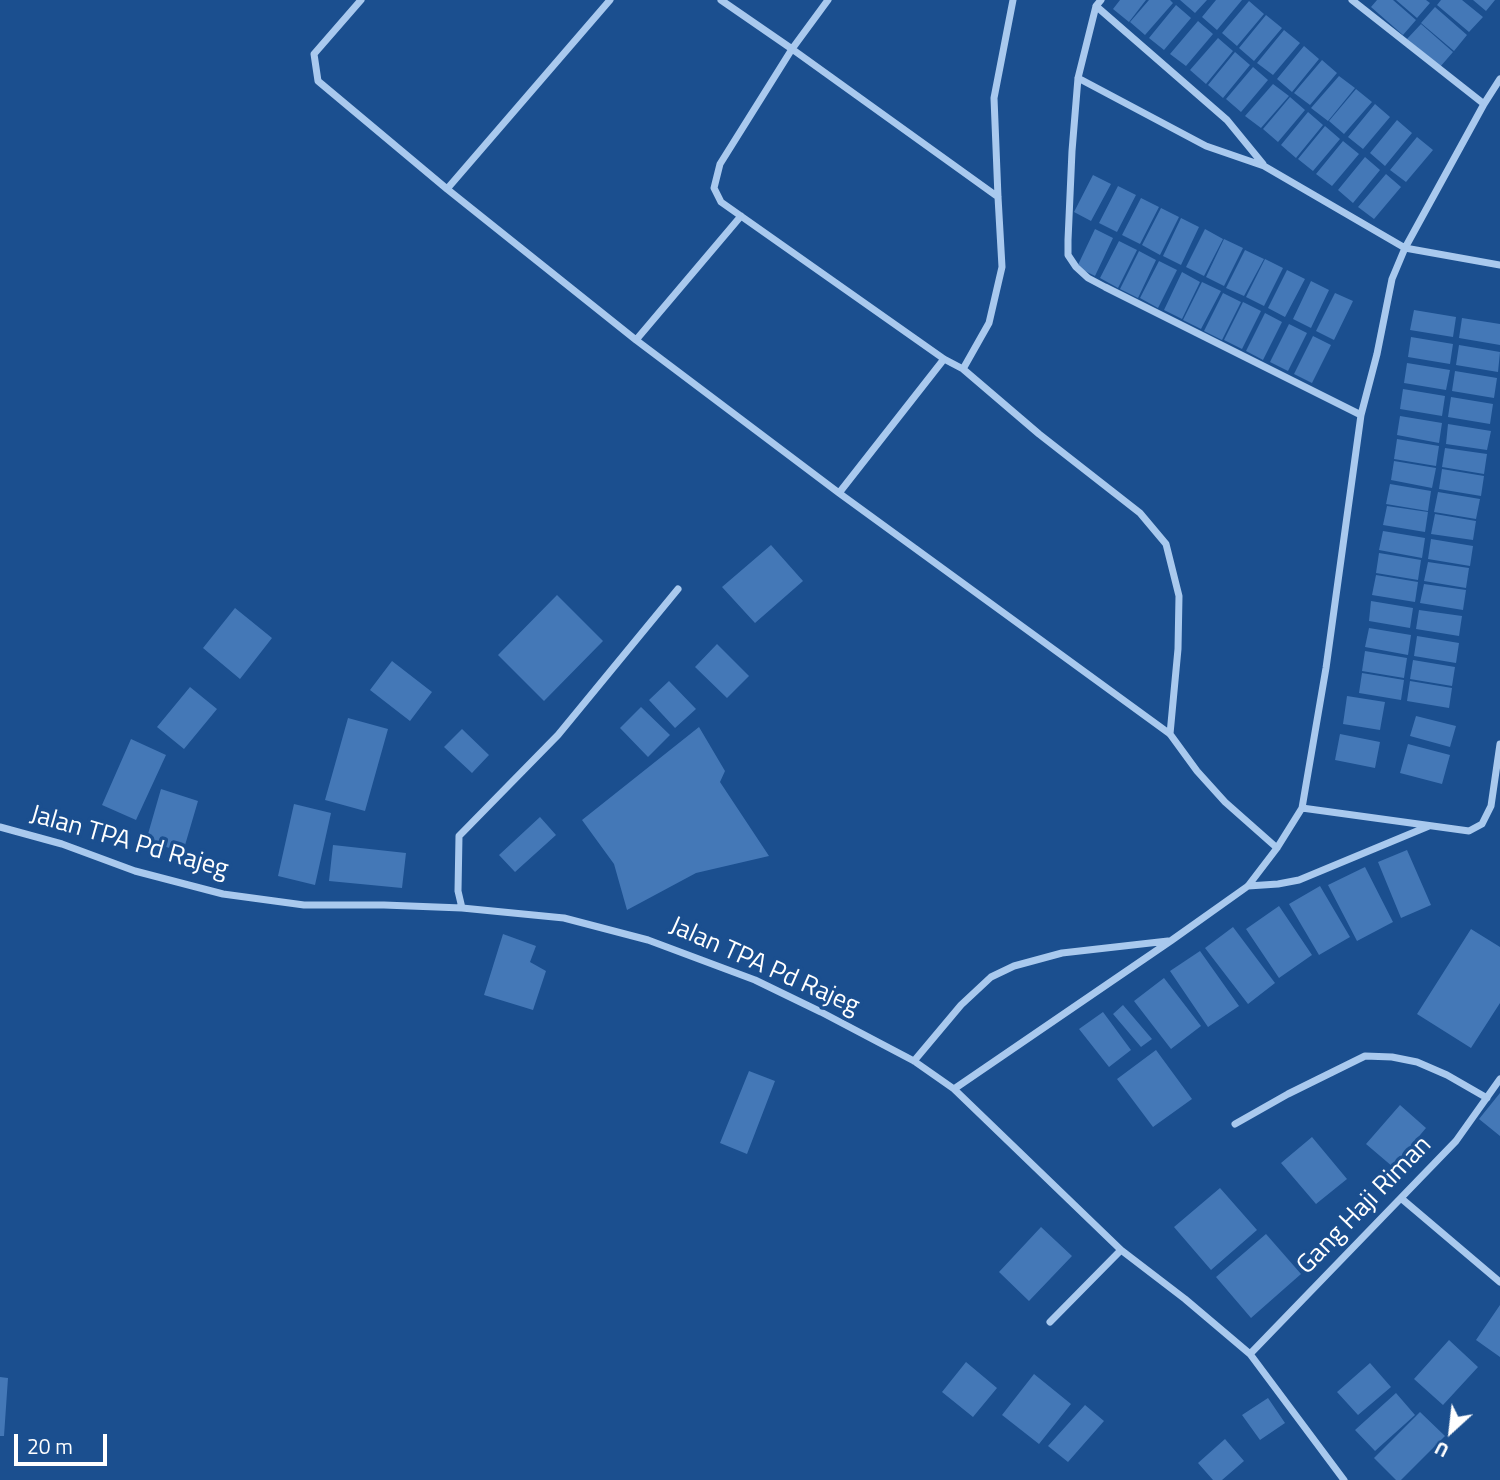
<!DOCTYPE html>
<style>
body{margin:0}
#map{position:relative;width:1500px;height:1480px;overflow:hidden;background:#1b4f8f;font-family:"Titillium Web",sans-serif}
canvas{display:block}
.north{position:absolute;left:1416px;top:1396px;width:70px;height:70px;-webkit-text-stroke:5px #1b4f8f;paint-order:stroke;rotate:207deg;font-size:19px;font-weight:700;line-height:28px;text-align:center;color:#fff}
.north::after{content:'';display:block;margin:auto;width:24px;height:32px;background:#fff;clip-path:polygon(50% 0,100% 100%,50% 72%,0 100%)}
.scale{position:absolute;left:14px;top:1434px;width:93px;height:32px;box-sizing:border-box;border:4px solid #fff;border-top:0;padding-left:9px;font-size:21px;line-height:24px;white-space:nowrap;color:#fff;-webkit-text-stroke:5px #1b4f8f;paint-order:stroke}
</style>
<div id="map">
<canvas width="1500" height="1480"></canvas>
<div class="north">U</div>
<div class="scale">20 m</div>
</div>
<script>
const ctx = document.querySelector('canvas').getContext('2d');
ctx.lineJoin = 'round';
function fill(path, color) {
  ctx.fillStyle = color;
  ctx.fill(path, 'evenodd');
}
function toPath(rows) {
  const path = new Path2D();
  for (const r of rows) {
    path.moveTo(r[0], r[1]);
    for (let i = 2; i < r.length; i += 2) path.lineTo(r[i], r[i + 1]);
  }
  return path;
}
function strokePath(path, color, width, dash) {
  ctx.strokeStyle = color;
  ctx.lineWidth = width;
  ctx.lineCap = dash ? 'butt' : 'round';
  ctx.setLineDash(dash || []);
  ctx.stroke(path);
}
function drawText(font, color, halo, rows, align = 'center') {
  ctx.font = font + ' "Titillium Web",sans-serif';
  ctx.lineWidth = 7;
  ctx.setLineDash([]);
  ctx.textBaseline = 'middle';
  ctx.strokeStyle = halo;
  ctx.fillStyle = color;
  for (const [text, x, y, turn = 0] of rows) {
    ctx.save();
    ctx.translate(x, y);
    ctx.rotate((+turn || 0) * Math.PI / 180);
    ctx.textAlign = isNaN(turn) ? turn : align;
    if (halo) ctx.strokeText(text, 0, 0);
    ctx.fillText(text, 0, 0);
    ctx.restore();
  }
}
const building = toPath([
 [1120,0,1146,0,1129,22,1113,9],
 [1149,0,1170,0,1173,3,1145,35,1130,22],
 [1180,0,1207,0,1195,13],
 [1216,0,1242,0,1217,30,1202,17],
 [1377,0,1393,0,1416,20,1403,35,1371,7],
 [1396,0,1426,0,1430,3,1417,18],
 [1441,0,1462,0,1483,17,1469,32,1437,5],
 [1473,0,1495,0,1486,11],
 [1249,1,1264,14,1237,46,1222,33],
 [1176,5,1191,18,1164,50,1149,38],
 [1435,7,1467,35,1454,51,1421,23],
 [1266,15,1282,28,1254,61,1239,48],
 [1198,21,1213,34,1186,66,1170,54],
 [1421,24,1453,52,1440,67,1407,39],
 [1284,30,1300,43,1273,75,1257,63],
 [1218,38,1233,51,1206,84,1190,70],
 [1304,46,1319,59,1292,92,1277,79],
 [1235,52,1250,65,1223,98,1208,85],
 [1322,60,1337,73,1310,105,1294,93],
 [1253,67,1268,80,1241,112,1226,99],
 [1339,76,1355,88,1328,121,1311,108],
 [1273,84,1289,96,1261,128,1245,116],
 [1356,89,1372,102,1344,134,1329,121],
 [1290,97,1305,110,1278,142,1263,129],
 [1375,104,1390,117,1363,149,1348,137],
 [1308,112,1323,125,1296,158,1281,145],
 [1397,120,1412,133,1385,166,1370,153],
 [1325,126,1340,139,1313,171,1298,159],
 [1417,137,1433,150,1406,182,1390,170],
 [1343,141,1359,154,1332,186,1316,174],
 [1365,157,1380,170,1353,203,1338,190],
 [1386,174,1401,187,1374,219,1358,207],
 [1093,175,1111,184,1091,221,1074,212],
 [1118,186,1136,195,1117,232,1099,223],
 [1141,198,1159,207,1140,244,1122,235],
 [1161,208,1179,217,1160,255,1142,245],
 [1181,218,1199,227,1181,265,1163,256],
 [1095,229,1113,238,1095,276,1077,267],
 [1205,229,1223,239,1204,276,1186,267],
 [1224,239,1243,248,1224,286,1206,277],
 [1119,241,1137,250,1118,288,1100,278],
 [1245,250,1264,259,1244,296,1226,288],
 [1139,251,1156,260,1138,298,1120,289],
 [1265,259,1283,268,1264,306,1246,297],
 [1159,261,1177,270,1158,308,1140,298],
 [1287,270,1305,279,1285,317,1268,308],
 [1182,272,1200,282,1182,319,1164,310],
 [1311,281,1329,290,1311,328,1293,319],
 [1202,282,1221,291,1201,329,1183,320],
 [1223,293,1241,302,1222,340,1204,331],
 [1335,293,1353,301,1334,340,1316,331],
 [1243,302,1261,311,1242,349,1224,340],
 [1414,310,1456,317,1453,337,1410,330],
 [1265,313,1282,322,1263,360,1246,351],
 [1462,318,1500,324,1500,345,1459,338],
 [1289,324,1307,333,1288,371,1270,362],
 [1313,336,1331,345,1312,383,1294,374],
 [1411,337,1453,344,1450,364,1408,357],
 [1459,345,1500,352,1498,372,1456,365],
 [1407,363,1450,370,1446,390,1404,383],
 [1455,371,1497,378,1494,398,1452,391],
 [1403,389,1445,396,1442,416,1400,409],
 [1451,397,1493,404,1490,424,1448,417],
 [1400,416,1442,423,1439,443,1397,435],
 [1448,424,1491,431,1487,450,1446,444],
 [1397,439,1439,446,1436,466,1394,459],
 [1445,448,1487,454,1484,474,1442,467],
 [1394,461,1436,468,1432,488,1391,480],
 [1442,469,1484,476,1481,496,1439,489],
 [1390,484,1431,491,1428,511,1386,504],
 [1438,492,1480,499,1476,519,1434,512],
 [1387,506,1428,512,1425,532,1383,525],
 [1435,514,1476,521,1473,540,1431,534],
 [1383,531,1425,538,1422,558,1379,550],
 [1431,539,1473,546,1470,566,1428,559],
 [771,545,803,581,755,623,722,587],
 [1379,553,1421,560,1418,580,1376,573],
 [1428,562,1469,568,1466,588,1424,581],
 [1376,575,1418,582,1415,602,1372,595],
 [1424,584,1466,590,1463,610,1420,603],
 [557,595,603,641,544,701,498,655],
 [1371,601,1413,608,1410,628,1369,621],
 [235,608,272,638,240,679,203,648],
 [1419,610,1462,616,1459,636,1416,629],
 [1369,628,1411,635,1408,655,1365,647],
 [1417,636,1459,643,1456,663,1414,656],
 [717,644,749,676,727,698,695,667],
 [1365,651,1407,658,1404,678,1362,671],
 [1413,660,1455,667,1452,686,1410,679],
 [392,661,432,692,410,721,370,690],
 [1362,673,1404,680,1401,700,1359,693],
 [669,681,696,709,675,728,649,700],
 [1410,681,1452,688,1449,708,1407,701],
 [190,687,217,709,184,749,157,727],
 [1347,696,1385,702,1380,730,1343,724],
 [641,707,670,735,648,757,620,728],
 [1416,716,1456,726,1450,747,1410,736],
 [348,718,388,729,365,811,325,800],
 [699,727,725,771,720,782,769,856,696,873,627,910,614,864,582,820],
 [462,729,489,755,472,773,444,747],
 [1340,734,1380,742,1375,768,1335,760],
 [131,739,166,755,136,820,102,805],
 [1408,744,1450,755,1442,784,1400,773],
 [161,789,198,801,183,852,146,841],
 [294,804,331,813,315,885,278,876],
 [540,817,556,835,515,872,499,855],
 [333,845,406,853,402,888,329,881],
 [1407,850,1431,905,1401,918,1378,862],
 [1365,867,1393,922,1357,941,1328,885],
 [1320,886,1350,937,1319,955,1289,904],
 [1279,906,1312,955,1279,978,1246,929],
 [1233,927,1275,983,1248,1004,1205,948],
 [1471,929,1500,947,1500,1003,1471,1048,1417,1014],
 [503,934,536,946,530,962,546,971,533,1010,484,995],
 [1200,951,1239,1006,1208,1027,1170,971],
 [1164,978,1201,1026,1171,1049,1134,1001],
 [1123,1005,1152,1039,1141,1047,1113,1014],
 [1103,1012,1131,1050,1109,1067,1079,1029],
 [1156,1050,1192,1099,1153,1127,1117,1079],
 [749,1071,775,1081,747,1154,720,1143],
 [1500,1093,1500,1136,1479,1119],
 [1400,1105,1426,1128,1393,1167,1366,1144],
 [1312,1137,1347,1179,1316,1204,1281,1163],
 [1220,1188,1257,1230,1211,1270,1174,1227],
 [1041,1227,1072,1256,1029,1301,999,1272],
 [1266,1234,1301,1274,1251,1318,1216,1277],
 [1500,1305,1500,1357,1476,1340],
 [1449,1340,1478,1367,1443,1405,1414,1379],
 [966,1362,997,1388,973,1417,942,1392],
 [1370,1363,1391,1387,1358,1415,1337,1392],
 [1034,1374,1071,1404,1039,1444,1002,1415],
 [0,1377,8,1378,4,1436,0,1436],
 [1396,1393,1415,1415,1375,1451,1355,1430],
 [1268,1398,1285,1423,1260,1440,1242,1415],
 [1085,1405,1104,1421,1068,1462,1048,1446],
 [1420,1412,1445,1436,1401,1480,1396,1480,1374,1458],
 [1225,1439,1244,1461,1222,1480,1213,1480,1198,1463]
]);
const minor = toPath([
 [361,0,314,54,318,81,447,189,636,340,839,493,1170,734,1197,771,1225,802,1277,848],
 [721,0,792,49,720,164,714,188,721,202,944,359,963,369,1039,434,1140,513,1166,544,1179,596,1178,649,1170,734],
 [828,0,792,49,998,197],
 [1101,0,1096,6,1078,78,1072,151,1068,240,1068,255,1076,267,1088,278,1105,287,1361,415],
 [1352,0,1484,104],
 [1096,6,1227,120,1263,164],
 [1078,78,1206,146,1264,166,1405,248,1500,265],
 [447,189,610,0],
 [636,340,741,216],
 [963,369,989,323,1002,267,998,197,994,98,1013,0],
 [839,493,944,359],
 [1302,808,1469,831,1482,824,1491,806,1500,744],
 [0,827,62,844,135,871,223,894,304,905,384,905,462,908,564,918,648,940,755,980,821,1012,914,1061,954,1089,1121,1250,1185,1299,1250,1354,1344,1480],
 [1248,886,1278,884,1299,880,1429,826],
 [462,908,458,891,459,836,558,735,678,589],
 [914,1061,961,1005,991,977,1014,966,1062,953,1168,941],
 [954,1089,1172,940,1248,886,1277,848,1302,808,1326,668,1361,415,1377,354,1392,279,1405,248,1484,104,1500,79],
 [1235,1124,1288,1094,1365,1056,1392,1057,1417,1062,1447,1075,1487,1098],
 [1402,1199,1500,1282],
 [1050,1322,1121,1250],
 [1250,1354,1456,1141,1500,1079]
]);
const streetNames = [
 ["Jalan TPA Pd Rajeg",129,843,16],
 ["Jalan TPA Pd Rajeg",764,967,24],
 ["Gang Haji Riman",1365,1206,-46]
];
fill(building, '#4478b7');
strokePath(minor, '#a9c9ee', 7);
drawText('26px', '#fff', '#1b4f8f', streetNames);
</script>
